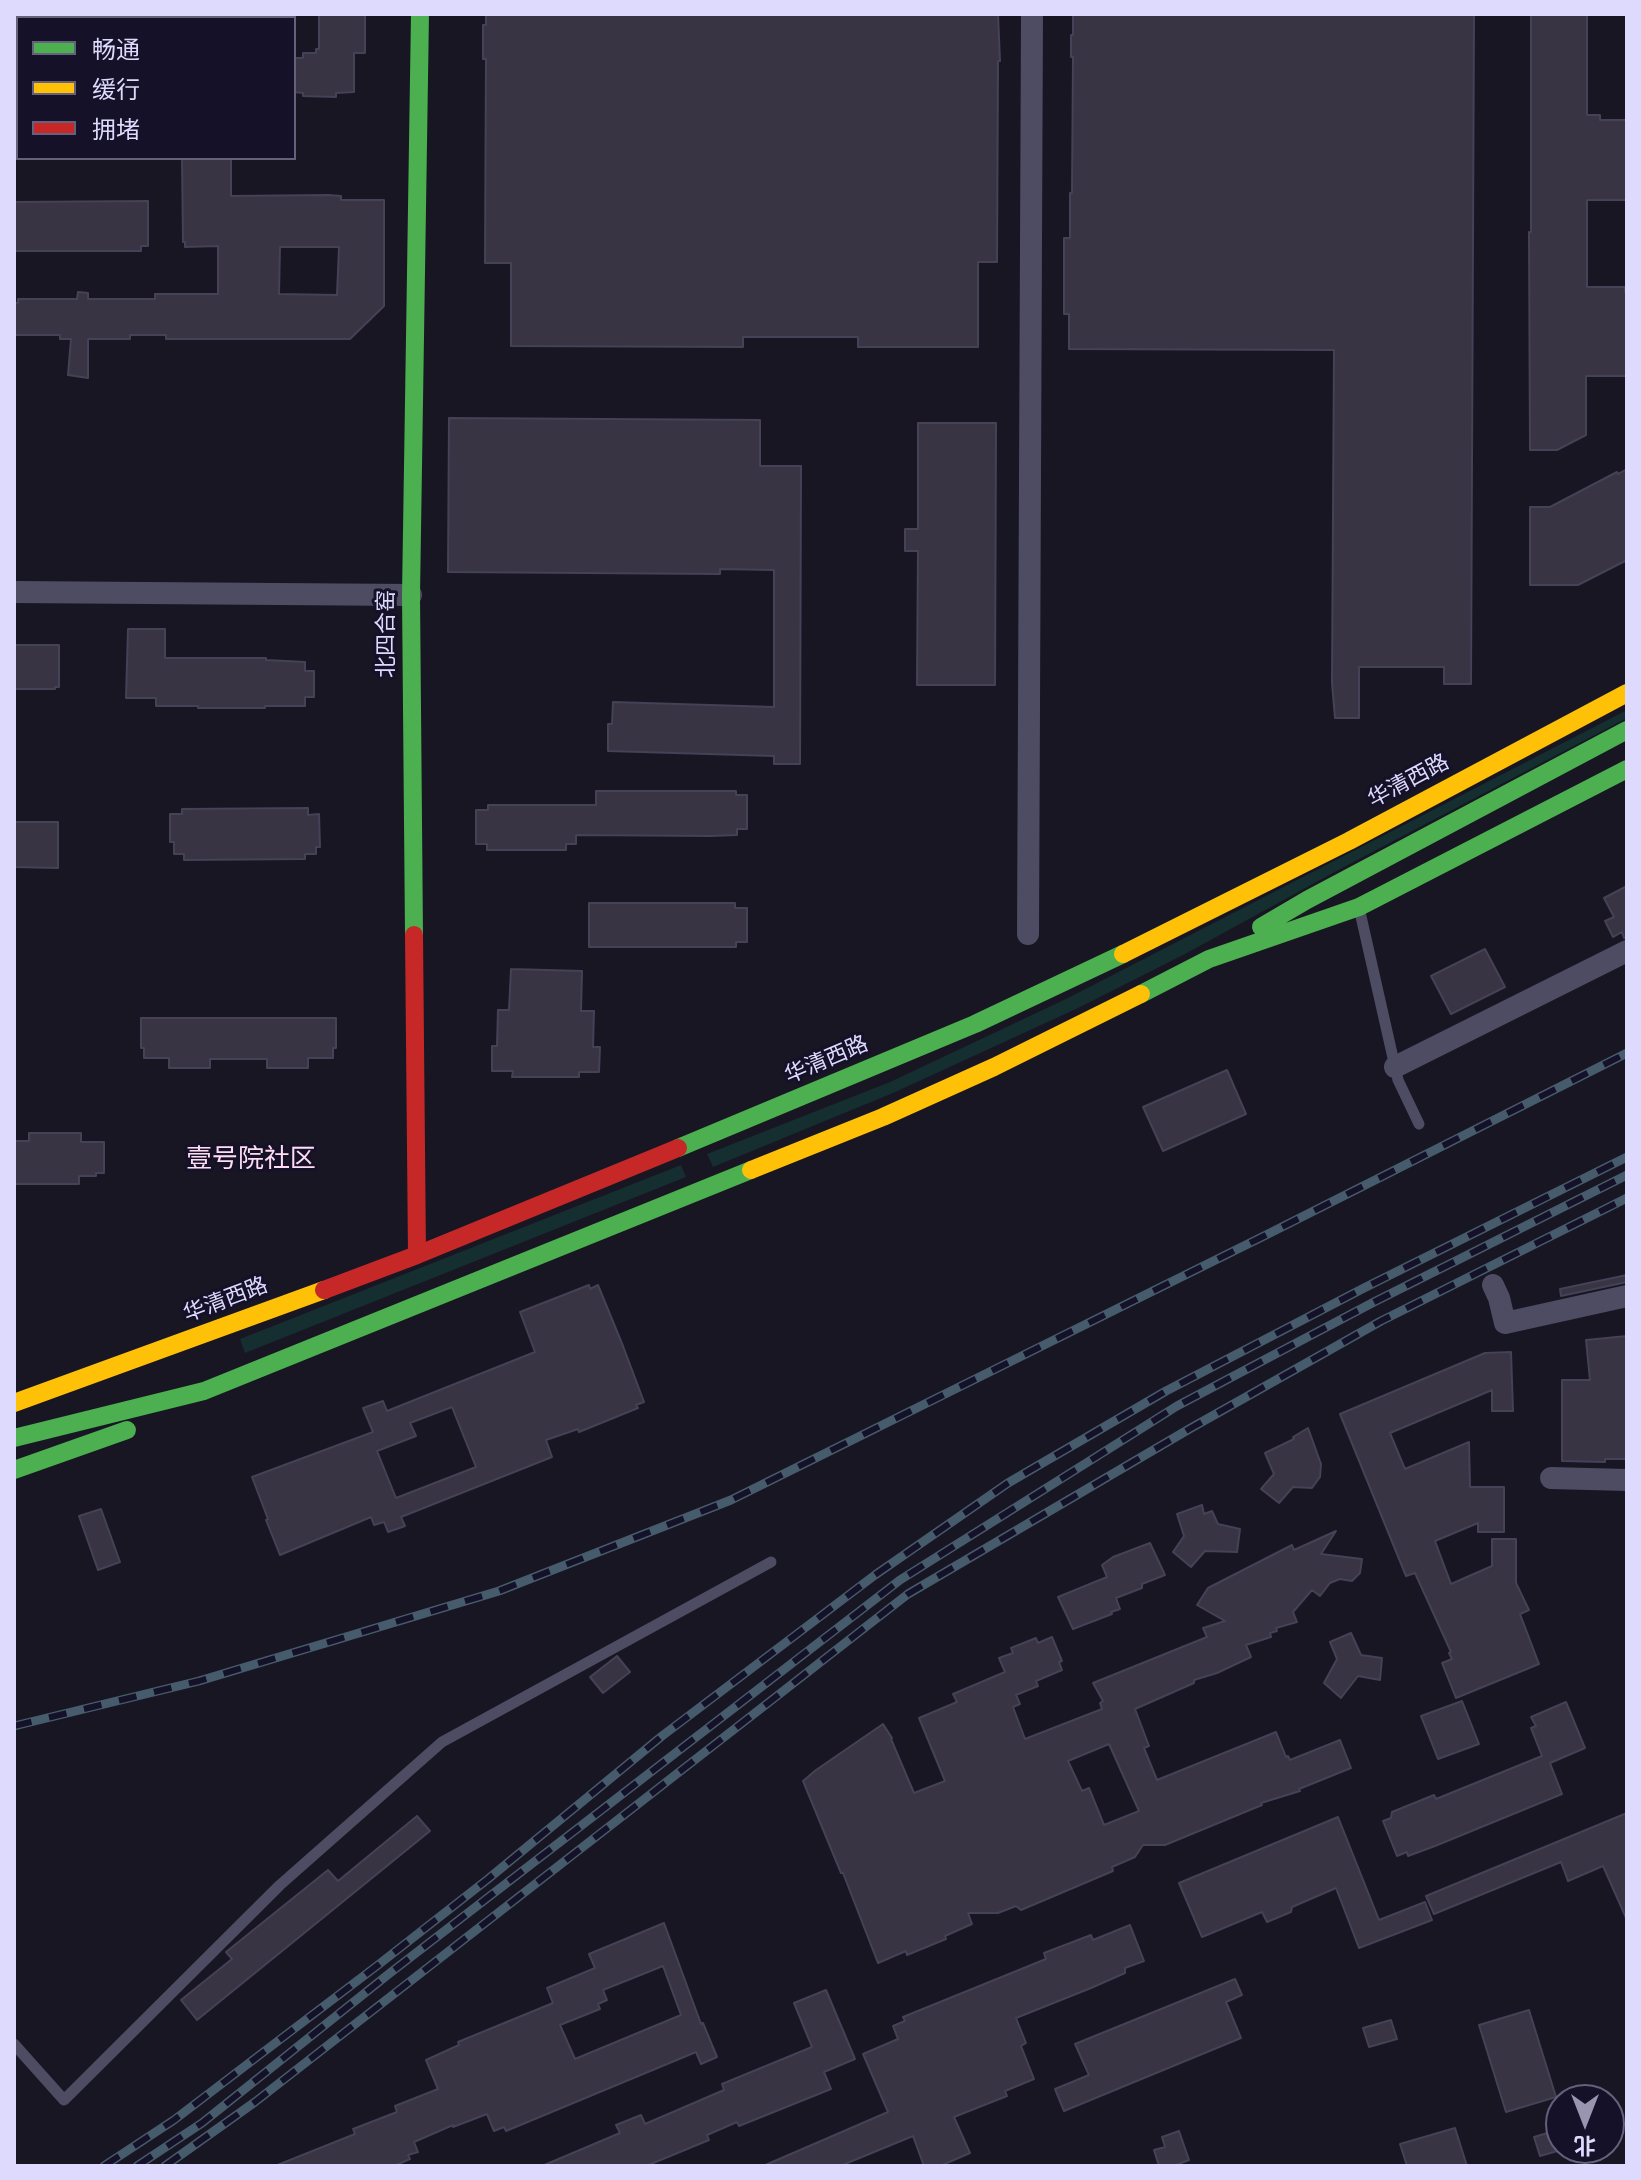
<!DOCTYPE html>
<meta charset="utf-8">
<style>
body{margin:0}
#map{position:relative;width:1641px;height:2180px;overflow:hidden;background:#181623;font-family:"Titillium Web","Noto Sans SC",sans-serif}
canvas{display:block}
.frame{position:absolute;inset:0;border:16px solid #dedafd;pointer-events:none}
.legend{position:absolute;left:16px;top:16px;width:280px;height:144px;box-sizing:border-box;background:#151128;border:2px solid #65617d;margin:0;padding:10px 14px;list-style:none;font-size:24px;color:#dedafd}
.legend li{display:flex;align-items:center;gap:16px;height:40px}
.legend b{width:40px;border:2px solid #65617d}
.north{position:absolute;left:1545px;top:2084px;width:80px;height:80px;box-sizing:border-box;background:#151128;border:2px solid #65617d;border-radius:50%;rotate:180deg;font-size:22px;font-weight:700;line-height:32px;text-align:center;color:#dedafd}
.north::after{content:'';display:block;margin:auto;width:28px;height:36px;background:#9995b1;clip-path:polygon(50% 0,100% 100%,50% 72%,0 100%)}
</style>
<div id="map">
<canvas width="1641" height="2180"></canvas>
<div class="frame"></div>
<ul class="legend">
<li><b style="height:10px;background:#4caf50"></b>畅通</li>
<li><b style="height:10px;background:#ffc107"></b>缓行</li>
<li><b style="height:10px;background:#c62828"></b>拥堵</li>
</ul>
<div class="north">北</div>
</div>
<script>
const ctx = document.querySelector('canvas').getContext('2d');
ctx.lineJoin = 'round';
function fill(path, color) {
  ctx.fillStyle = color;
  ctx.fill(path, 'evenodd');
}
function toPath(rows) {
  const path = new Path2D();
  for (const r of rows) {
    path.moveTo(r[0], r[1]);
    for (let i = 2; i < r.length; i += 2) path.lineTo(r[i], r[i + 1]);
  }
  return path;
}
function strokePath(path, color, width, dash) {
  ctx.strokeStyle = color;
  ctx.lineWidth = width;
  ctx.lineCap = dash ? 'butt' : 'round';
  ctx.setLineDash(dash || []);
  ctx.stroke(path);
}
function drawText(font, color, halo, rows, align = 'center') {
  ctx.font = font + ' "Titillium Web","Noto Sans SC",sans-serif';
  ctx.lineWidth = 6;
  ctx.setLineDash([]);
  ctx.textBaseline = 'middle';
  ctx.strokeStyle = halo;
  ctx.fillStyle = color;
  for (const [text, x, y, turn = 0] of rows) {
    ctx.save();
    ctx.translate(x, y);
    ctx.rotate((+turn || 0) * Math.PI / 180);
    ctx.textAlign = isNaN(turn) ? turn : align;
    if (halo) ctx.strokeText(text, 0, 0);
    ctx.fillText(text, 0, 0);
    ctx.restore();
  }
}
const green = toPath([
 [1627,710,1627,718,1342,868,1185,954,1076,1009,893,1093,713,1167,707,1154,890,1082,1068,998],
 [681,1165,686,1177,245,1353,240,1339]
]);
const building = toPath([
 [319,14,365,14,365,53,354,53,354,92,336,93,336,97,303,96,303,93,294,92,294,58,303,58,303,53,316,53,316,49,319,49,319,14],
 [486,14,998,14,1000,61,998,61,997,262,978,262,978,347,858,347,858,337,743,337,743,347,511,346,511,263,485,263,486,59,483,59,483,25,486,25,486,14],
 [1073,14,1474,14,1471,684,1444,684,1444,667,1359,667,1359,718,1335,718,1332,683,1334,350,1069,349,1069,314,1064,314,1064,238,1070,238,1070,193,1072,193,1073,57,1071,57,1071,35,1073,35,1073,14],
 [1531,14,1587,14,1587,115,1600,115,1600,120,1627,120,1627,200,1587,200,1587,287,1625,287,1625,292,1627,292,1627,376,1586,376,1586,435,1557,450,1530,450,1529,232,1531,232,1531,14],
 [182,158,231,159,231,196,328,195,341,196,341,200,384,200,384,306,350,339,166,339,166,335,130,335,130,339,88,339,88,378,68,375,71,339,60,339,60,335,14,335,14,303,18,303,18,299,77,299,78,292,88,293,88,299,155,299,155,294,218,294,218,246,185,247,185,242,183,242,182,158],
 [280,247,339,247,337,295,279,294,280,247],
 [148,201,148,246,141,246,141,251,14,251,14,202,148,201],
 [449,418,760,420,760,466,801,466,800,764,774,764,774,756,608,751,608,724,612,724,613,702,774,707,774,570,720,569,720,574,448,572,449,418],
 [918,423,996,423,995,685,917,685,918,551,905,551,905,529,918,529,918,423],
 [1627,469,1627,560,1578,585,1530,585,1530,507,1550,507,1617,472,1618,474,1627,469],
 [128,629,165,629,165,658,266,658,266,660,305,662,305,671,314,671,314,697,305,697,305,706,265,706,265,708,198,708,198,706,156,706,156,698,126,698,128,629],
 [14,645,59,645,59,687,55,687,55,689,14,689,14,645],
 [596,791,736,791,736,795,747,795,747,829,737,829,737,835,710,836,576,835,576,844,566,844,566,850,487,850,487,844,476,844,476,810,488,810,488,805,596,805,596,791],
 [308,808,308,815,319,814,320,847,316,847,316,854,305,854,305,859,184,860,184,854,174,854,174,842,170,842,170,814,182,814,182,809,308,808],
 [14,822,58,822,58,868,14,867,14,822],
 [1627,886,1627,937,1624,938,1622,932,1613,937,1605,921,1614,917,1604,898,1627,886],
 [589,903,735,903,735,908,747,908,747,942,736,942,736,947,589,947,589,903],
 [1485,949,1505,987,1451,1014,1431,976,1485,949],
 [511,969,582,971,581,1011,594,1011,593,1047,600,1047,599,1072,579,1072,579,1077,512,1077,513,1071,492,1071,492,1046,497,1046,498,1010,509,1010,511,969],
 [141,1018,336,1018,336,1048,333,1048,333,1058,308,1058,308,1068,267,1068,267,1059,210,1059,210,1068,169,1068,169,1058,144,1058,144,1048,141,1048,141,1018],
 [1227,1070,1246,1114,1163,1151,1143,1107,1227,1070],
 [29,1133,81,1133,81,1142,104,1142,104,1173,96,1173,96,1176,79,1176,79,1184,14,1184,14,1141,29,1141,29,1133],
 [1627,1275,1627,1282,1561,1296,1560,1289,1627,1275],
 [589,1285,590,1289,598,1285,623,1346,644,1402,636,1405,638,1408,579,1432,578,1429,546,1440,552,1457,401,1517,405,1526,388,1532,384,1522,374,1525,371,1517,280,1555,266,1520,268,1519,252,1477,373,1432,363,1408,383,1401,387,1411,535,1352,520,1312,589,1285],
 [452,1407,476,1467,396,1498,377,1451,416,1436,410,1423,452,1407],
 [1627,1336,1627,1459,1605,1459,1605,1462,1562,1461,1562,1380,1590,1380,1586,1340,1627,1336],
 [1511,1352,1513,1411,1492,1411,1492,1390,1390,1433,1405,1469,1469,1442,1470,1487,1504,1487,1504,1532,1478,1532,1478,1523,1435,1541,1451,1584,1492,1566,1492,1539,1516,1539,1516,1583,1529,1610,1520,1614,1539,1664,1456,1698,1442,1663,1452,1659,1449,1653,1451,1652,1415,1573,1406,1576,1340,1414,1485,1353,1511,1352],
 [1308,1428,1321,1464,1320,1477,1312,1488,1293,1487,1279,1503,1261,1489,1274,1474,1265,1453,1294,1439,1293,1437,1308,1428],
 [1202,1505,1204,1514,1212,1511,1218,1524,1240,1529,1237,1552,1205,1551,1191,1567,1173,1552,1184,1536,1177,1514,1202,1505],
 [101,1509,120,1562,98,1570,79,1516,101,1509],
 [1336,1531,1321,1554,1362,1559,1360,1573,1352,1581,1340,1579,1330,1583,1320,1596,1312,1590,1293,1612,1297,1622,1276,1628,1277,1631,1270,1633,1271,1637,1246,1645,1251,1657,1217,1673,1194,1680,1194,1683,1135,1709,1149,1746,1144,1748,1157,1780,1276,1732,1286,1757,1288,1756,1290,1760,1340,1740,1351,1768,1299,1789,1300,1791,1261,1803,1262,1805,1165,1845,1143,1845,1135,1857,1112,1867,1113,1871,1021,1910,1016,1906,998,1913,968,1913,972,1924,945,1936,946,1939,907,1955,906,1951,878,1963,843,1873,841,1873,803,1781,816,1770,883,1724,892,1738,891,1739,914,1793,945,1781,919,1718,957,1702,953,1694,1005,1672,999,1658,1013,1653,1011,1648,1036,1638,1038,1643,1052,1637,1062,1661,1059,1662,1062,1670,1036,1681,1038,1686,1016,1695,1020,1704,1013,1707,1025,1739,1102,1709,1100,1703,1103,1701,1093,1683,1207,1637,1203,1628,1225,1621,1197,1605,1208,1588,1292,1545,1294,1550,1336,1531],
 [1109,1744,1139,1811,1104,1825,1089,1788,1082,1791,1068,1761,1109,1744],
 [1150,1543,1165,1575,1142,1584,1142,1588,1116,1598,1120,1609,1111,1612,1112,1614,1073,1629,1058,1597,1107,1577,1102,1565,1113,1557,1150,1543],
 [1351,1633,1361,1655,1382,1658,1380,1680,1358,1676,1341,1698,1324,1683,1337,1659,1330,1642,1351,1633],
 [617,1656,630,1672,603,1693,590,1677,617,1656],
 [1462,1701,1479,1744,1438,1759,1421,1716,1462,1701],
 [1566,1702,1585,1748,1550,1763,1562,1794,1435,1846,1408,1856,1407,1852,1397,1856,1383,1821,1391,1818,1392,1812,1434,1795,1436,1799,1542,1756,1531,1728,1536,1726,1531,1717,1566,1702],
 [1627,1813,1627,1920,1603,1866,1568,1881,1561,1862,1434,1914,1426,1896,1627,1813],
 [417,1816,430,1831,197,2020,181,2000,232,1959,226,1952,328,1870,338,1881,417,1816],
 [1338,1817,1379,1920,1425,1902,1432,1920,1359,1948,1336,1888,1292,1907,1291,1912,1267,1922,1262,1912,1202,1937,1179,1883,1338,1817],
 [664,1923,701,2024,703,2023,717,2057,701,2064,696,2052,506,2131,504,2127,494,2131,487,2114,453,2127,453,2125,414,2142,418,2152,408,2155,410,2159,394,2166,275,2166,355,2134,353,2129,397,2112,395,2106,438,2089,426,2060,459,2045,458,2042,553,2003,547,1988,595,1968,589,1954,664,1923],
 [663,1966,681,2015,575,2059,560,2025,600,2009,598,2004,607,2000,603,1990,663,1966],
 [1130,1925,1144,1961,1125,1968,1125,1973,1091,1988,1016,2018,1026,2043,1021,2046,1034,2079,1005,2091,1007,2096,954,2117,970,2153,940,2166,924,2166,913,2136,840,2166,763,2166,888,2112,863,2054,898,2039,893,2026,905,2021,903,2017,1046,1959,1044,1953,1091,1935,1093,1940,1130,1925],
 [1235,1979,1242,1995,1226,2002,1241,2038,1064,2111,1055,2089,1089,2075,1075,2044,1235,1979],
 [826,1990,855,2059,824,2072,831,2089,739,2126,737,2122,707,2135,709,2140,646,2166,542,2166,620,2133,616,2125,641,2115,645,2124,724,2090,722,2084,812,2047,794,2003,826,1990],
 [1529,2010,1556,2097,1506,2112,1479,2025,1529,2010],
 [1391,2020,1397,2039,1369,2047,1363,2028,1391,2020],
 [1455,2128,1467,2166,1407,2166,1400,2144,1455,2128],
 [1561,2129,1561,2150,1540,2156,1534,2137,1561,2129],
 [1179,2131,1189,2160,1173,2166,1159,2166,1154,2150,1165,2147,1162,2137,1179,2131]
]);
const lane = toPath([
 [1360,912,1398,1080,1419,1124],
 [14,2044,64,2100,280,1885,442,1742,771,1562]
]);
const street = toPath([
 [14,592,411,595],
 [1028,934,1032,14],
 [1395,1067,1627,951],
 [1493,1285,1499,1298,1505,1323,1627,1296],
 [1551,1478,1627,1480]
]);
const fast = toPath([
 [1261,927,1307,900,1627,730],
 [414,935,411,595,420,14],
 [1141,994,1209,959,1359,907,1627,769],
 [678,1148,975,1024,1123,954],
 [14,1438,204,1391,751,1170],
 [14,1470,127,1430]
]);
const slow = toPath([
 [1123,954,1349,841,1627,693],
 [751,1170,883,1117,994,1067,1141,994],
 [14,1403,324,1290]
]);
const jam = toPath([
 [414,935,417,1255],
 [324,1290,417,1255,678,1148]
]);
const rail = toPath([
 [14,1726,199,1681,499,1591,731,1500,1266,1235,1627,1053],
 [104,2166,174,2120,378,1965,488,1879,662,1736,875,1575,1008,1483,1166,1391,1364,1288,1627,1157],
 [137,2166,202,2123,390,1973,900,1580,1177,1406,1374,1302,1627,1175],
 [165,2166,255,2102,908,1594,1191,1428,1381,1321,1627,1198]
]);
const streetNames = [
 ["北四合窑",388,634,-90],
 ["华清西路",1409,782,-28],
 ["华清西路",827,1061,-23],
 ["华清西路",226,1301,-21]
];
const quarterNames = [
 ["壹号院社区",251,1161]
];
fill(green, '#152e2f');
fill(building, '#383444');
strokePath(building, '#454156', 2);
strokePath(lane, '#4d4c63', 11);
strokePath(street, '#4d4c63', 22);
strokePath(fast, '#4caf50', 18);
strokePath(slow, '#ffc107', 18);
strokePath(jam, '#c62828', 18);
strokePath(rail, '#465b6b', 9);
strokePath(rail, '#151128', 6, [18]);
drawText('22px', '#dedafd', '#151128', streetNames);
drawText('26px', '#fedcf1', '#151128', quarterNames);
</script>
